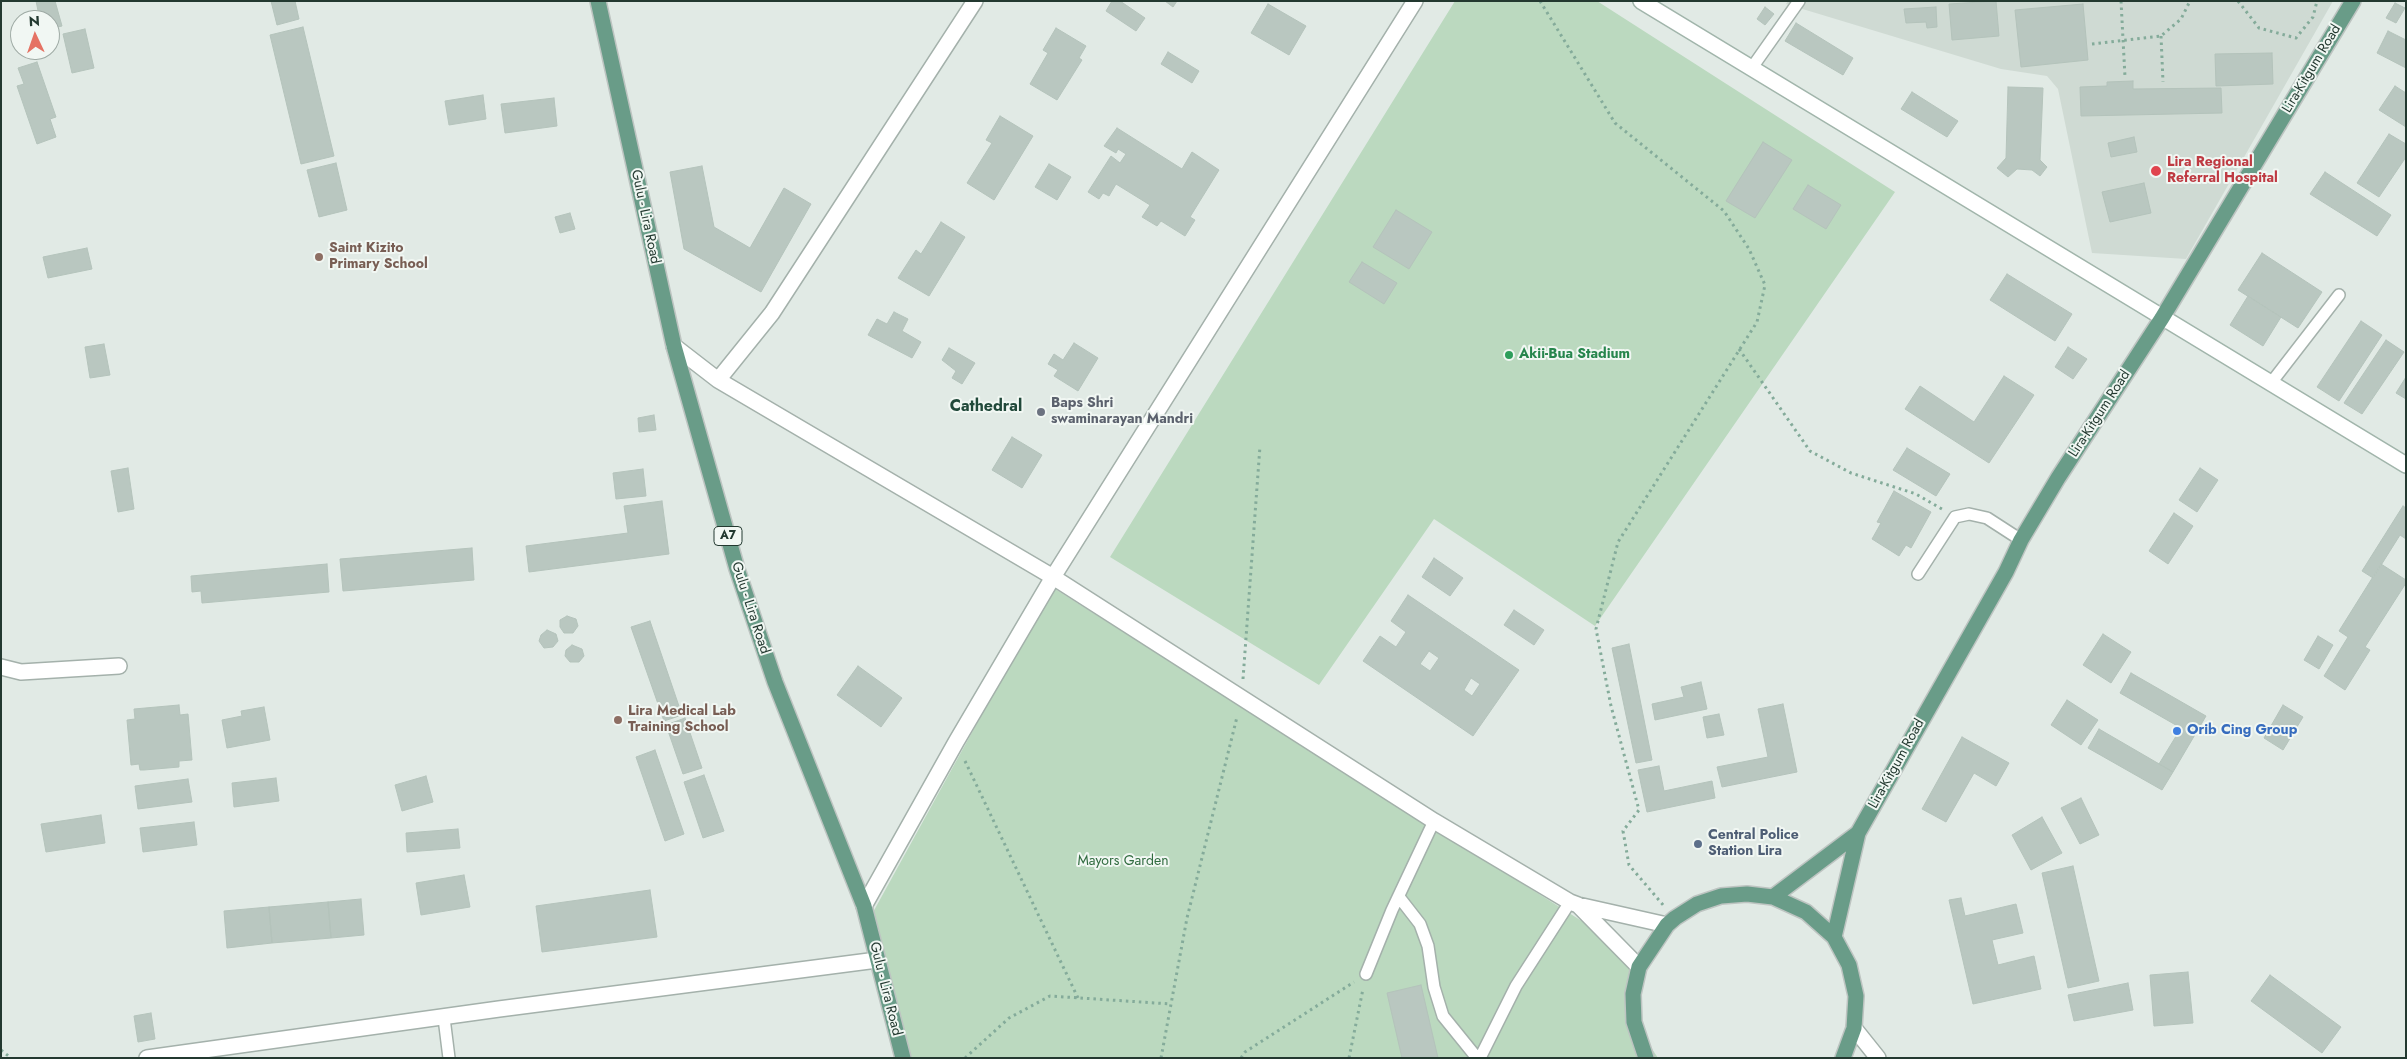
<!DOCTYPE html>
<style>
body{margin:0}
#map{position:relative;width:2407px;height:1059px;overflow:hidden;background:#e1eae5;font-family:Jost,sans-serif}
canvas{display:block}
.frame{position:absolute;inset:0;border:2px solid #233930;pointer-events:none}
.north{position:absolute;left:10px;top:10px;width:50px;height:50px;box-sizing:border-box;background:#f1f7f3;border:1px solid #9faba5;border-radius:50%;rotate:357deg;font-size:14px;font-weight:700;line-height:20px;text-align:center;color:#233930}
.north::after{content:'';display:block;margin:auto;width:18px;height:22px;background:#e57263;clip-path:polygon(50% 0,100% 100%,50% 72%,0 100%)}
</style>
<div id="map">
<canvas width="2407" height="1059"></canvas>
<div class="frame"></div>
<div class="north">N</div>
</div>
<script>
const ctx = document.querySelector('canvas').getContext('2d');
ctx.lineJoin = 'round';
function fill(path, color) {
  ctx.fillStyle = color;
  ctx.fill(path, 'evenodd');
}
function toPath(rows) {
  const path = new Path2D();
  for (const r of rows) {
    path.moveTo(r[0], r[1]);
    for (let i = 2; i < r.length; i += 2) path.lineTo(r[i], r[i + 1]);
  }
  return path;
}
function strokePath(path, color, width, dash) {
  ctx.strokeStyle = color;
  ctx.lineWidth = width;
  ctx.lineCap = dash ? 'butt' : 'round';
  ctx.setLineDash(dash || []);
  ctx.stroke(path);
}
function drawText(font, color, halo, rows, align = 'center') {
  ctx.font = font + ' Jost,sans-serif';
  ctx.lineWidth = 4;
  ctx.setLineDash([]);
  ctx.textBaseline = 'middle';
  ctx.strokeStyle = halo;
  ctx.fillStyle = color;
  for (const [text, x, y, turn = 0] of rows) {
    ctx.save();
    ctx.translate(x, y);
    ctx.rotate((+turn || 0) * Math.PI / 180);
    ctx.textAlign = isNaN(turn) ? turn : align;
    if (halo) ctx.strokeText(text, 0, 0);
    ctx.fillText(text, 0, 0);
    ctx.restore();
  }
}
const built = toPath([
 [1788,1,2333,1,2186,259,2092,253,2058,89,2047,76,2001,69,1786,4]
]);
const green = toPath([
 [1455,1,1597,1,1895,192,1595,626,1434,519,1319,685,1110,557],
 [1052,587,1642,959,1633,1020,1658,1058,903,1058,866,925]
]);
const building = toPath([
 [36,1,55,1,62,26,50,29,50,20,40,20,36,1],
 [271,1,295,1,299,19,277,25,271,1],
 [1112,1,1120,1,1145,18,1136,31,1106,11,1112,1],
 [1165,1,1177,1,1173,7,1165,1],
 [1996,1,1999,36,1952,40,1949,4,1996,1],
 [2395,3,2405,8,2396,23,2386,18,2395,3],
 [1268,4,1306,26,1289,55,1251,33,1268,4],
 [2083,4,2088,60,2021,67,2015,10,2083,4],
 [1765,7,1774,14,1765,25,1757,19,1765,7],
 [1936,7,1937,27,1927,28,1926,22,1906,23,1904,9,1936,7],
 [1796,23,1853,58,1843,75,1785,41,1796,23],
 [303,27,334,156,301,164,270,35,303,27],
 [1056,28,1086,46,1079,58,1082,60,1057,100,1030,84,1048,53,1043,50,1056,28],
 [85,29,94,68,72,73,63,34,85,29],
 [2388,31,2406,40,2406,68,2377,53,2388,31],
 [1168,52,1199,71,1192,83,1161,64,1168,52],
 [2272,53,2273,84,2216,86,2215,54,2272,53],
 [37,62,56,117,50,119,56,137,37,144,17,86,24,84,18,68,37,62],
 [2133,81,2133,89,2221,88,2222,113,2081,116,2080,87,2107,86,2107,82,2133,81],
 [2395,86,2406,93,2406,127,2379,110,2395,86],
 [2008,87,2043,88,2040,160,2047,167,2040,176,2032,170,2017,169,2008,177,1997,168,2006,158,2008,87],
 [1912,92,1958,121,1947,137,1901,109,1912,92],
 [483,95,486,119,449,125,445,101,483,95],
 [554,98,557,126,505,133,501,104,554,98],
 [1000,116,1033,136,994,200,967,183,992,143,986,140,1000,116],
 [1117,128,1182,169,1192,152,1219,170,1190,217,1195,220,1185,236,1161,221,1157,226,1142,217,1150,205,1116,184,1109,196,1103,193,1099,199,1088,192,1111,156,1120,163,1126,154,1118,149,1116,153,1104,146,1117,128],
 [2389,134,2406,144,2406,157,2379,197,2357,183,2389,134],
 [2134,137,2137,152,2111,157,2108,143,2134,137],
 [1763,142,1792,160,1755,218,1726,201,1763,142],
 [336,163,347,210,319,217,307,170,336,163],
 [1049,164,1071,177,1057,200,1035,187,1049,164],
 [702,166,714,227,750,248,784,188,811,204,761,292,684,249,670,172,702,166],
 [2325,172,2391,215,2377,236,2310,194,2325,172],
 [2144,183,2151,213,2110,222,2102,192,2144,183],
 [1808,185,1841,205,1826,229,1793,209,1808,185],
 [1396,210,1432,232,1409,269,1373,247,1396,210],
 [570,213,575,229,560,233,555,217,570,213],
 [941,222,965,237,929,296,898,278,916,250,921,254,941,222],
 [87,248,92,269,48,278,43,257,87,248],
 [2262,253,2322,292,2298,328,2238,290,2262,253],
 [1362,262,1397,283,1384,304,1349,282,1362,262],
 [2007,274,2072,314,2055,341,1990,300,2007,274],
 [2248,296,2281,317,2263,346,2230,325,2248,296],
 [894,312,908,319,902,331,921,342,912,358,868,335,877,319,887,324,894,312],
 [2361,321,2382,335,2339,401,2317,387,2361,321],
 [2386,340,2404,352,2362,414,2344,403,2386,340],
 [1074,343,1098,358,1078,391,1054,376,1058,370,1048,364,1054,354,1063,360,1074,343],
 [104,344,110,375,90,378,85,347,104,344],
 [2068,347,2087,359,2073,379,2055,367,2068,347],
 [949,348,975,363,962,384,952,378,956,371,942,360,949,348],
 [2004,376,2034,395,1989,463,1905,409,1920,386,1974,422,2004,376],
 [2406,377,2406,399,2396,393,2406,377],
 [654,415,656,430,639,432,638,418,654,415],
 [1012,437,1042,455,1022,488,992,470,1012,437],
 [1907,448,1950,474,1936,496,1893,470,1907,448],
 [128,468,134,509,118,512,111,471,128,468],
 [2200,468,2218,480,2197,512,2179,500,2200,468],
 [643,469,646,496,616,499,613,473,643,469],
 [1894,491,1931,512,1911,548,1906,545,1899,556,1872,539,1881,523,1877,522,1894,491],
 [662,501,669,554,529,572,526,546,628,533,624,506,662,501],
 [2403,506,2406,508,2406,539,2400,535,2373,578,2362,571,2403,506],
 [2174,513,2193,526,2168,564,2149,551,2174,513],
 [472,548,474,580,343,591,340,559,472,548],
 [1434,558,1463,578,1450,596,1422,577,1434,558],
 [327,564,329,592,202,603,201,591,192,592,191,576,327,564],
 [2381,564,2406,580,2406,583,2365,647,2370,650,2345,690,2324,676,2348,637,2339,631,2381,564],
 [1408,595,1519,670,1473,736,1363,661,1380,636,1396,647,1406,632,1391,621,1408,595],
 [1429,651,1439,658,1430,671,1420,664,1429,651],
 [1471,678,1480,684,1472,696,1464,690,1471,678],
 [1514,610,1544,630,1534,645,1504,625,1514,610],
 [567,616,576,619,578,626,573,633,564,633,560,627,560,620,567,616],
 [650,621,682,715,664,721,631,627,650,621],
 [547,630,556,634,558,641,553,647,544,648,539,641,541,635,547,630],
 [2103,634,2131,652,2111,683,2083,665,2103,634],
 [2318,636,2333,645,2319,669,2304,660,2318,636],
 [1629,644,1652,760,1636,763,1612,648,1629,644],
 [572,645,582,649,584,656,579,662,570,662,565,656,566,650,572,645],
 [858,666,902,698,881,727,837,695,858,666],
 [2131,673,2206,716,2173,772,2159,764,2181,728,2120,693,2131,673],
 [1701,682,1707,709,1655,720,1652,704,1684,697,1681,687,1701,682],
 [2067,700,2098,720,2081,745,2051,725,2067,700],
 [1783,704,1797,772,1722,787,1717,767,1768,757,1758,709,1783,704],
 [179,705,180,715,188,714,192,760,179,761,179,767,144,770,140,770,139,764,131,765,127,720,135,719,134,709,179,705],
 [2283,705,2303,717,2283,750,2264,738,2283,705],
 [264,707,270,740,227,748,222,720,242,716,241,711,264,707],
 [1719,714,1724,735,1707,738,1703,717,1719,714],
 [685,718,702,768,683,774,666,725,685,718],
 [2099,729,2173,772,2162,790,2088,748,2099,729],
 [1962,737,2009,763,1996,786,1974,773,1946,822,1922,809,1962,737],
 [655,750,684,834,665,841,636,757,655,750],
 [1659,766,1664,791,1712,781,1715,798,1647,812,1638,770,1659,766],
 [704,775,724,831,703,838,684,782,704,775],
 [426,776,433,802,402,811,395,785,426,776],
 [276,778,279,801,234,807,232,783,276,778],
 [188,779,192,802,138,809,135,786,188,779],
 [2081,798,2099,835,2080,844,2061,808,2081,798],
 [101,815,105,843,46,852,41,824,101,815],
 [2042,817,2062,853,2031,870,2012,835,2042,817],
 [194,822,197,845,143,852,140,828,194,822],
 [458,829,460,848,407,852,406,833,458,829],
 [2073,866,2099,981,2068,988,2042,873,2073,866],
 [464,875,470,907,421,915,416,883,464,875],
 [650,890,657,937,542,952,536,906,650,890],
 [1961,898,1965,916,2016,904,2023,933,1992,940,1998,965,2034,956,2041,989,1973,1004,1949,900,1961,898],
 [361,899,364,935,331,938,328,902,361,899],
 [328,902,331,938,272,943,269,907,328,902],
 [269,907,272,943,227,948,224,911,269,907],
 [2188,972,2193,1023,2154,1026,2150,975,2188,972],
 [2270,975,2341,1027,2322,1053,2251,1001,2270,975],
 [2128,983,2133,1010,2074,1021,2068,995,2128,983],
 [1421,985,1438,1058,1402,1058,1387,993,1421,985],
 [151,1013,155,1039,138,1042,134,1016,151,1013]
]);
const path = toPath([
 [1540,1,1615,123,1724,211,1749,249,1765,285,1757,322,1618,542,1596,629,1611,706,1639,810,1623,831,1629,865,1664,906],
 [2121,1,2125,77],
 [2238,1,2259,28,2296,38,2313,17,2317,1],
 [2161,36,2163,82],
 [2092,44,2161,36,2181,19,2190,1],
 [1739,349,1810,451,1851,473,1916,494,1942,509],
 [1243,679,1260,446],
 [965,761,1078,998],
 [1,1050,11,1058],
 [965,1058,1009,1018,1050,996,1171,1004],
 [1161,1058,1187,918,1237,717],
 [1241,1058,1245,1052,1354,982],
 [1349,1058,1363,989]
]);
const service = toPath([
 [1751,69,1799,1],
 [2271,383,2339,295],
 [1918,574,1955,517,1969,514,1987,518,2021,540],
 [1399,897,1420,924,1428,946,1434,987,1443,1016,1477,1058],
 [1366,974,1392,910,1434,821],
 [444,1018,449,1058],
 [1480,1058,1516,986,1570,902]
]);
const minor = toPath([
 [674,346,718,380,1053,577,1434,821,1570,902,1578,905,1667,925],
 [718,380,772,313,975,1],
 [1,667,21,672,119,666],
 [1578,905,1639,967],
 [864,906,956,742,1053,577,1415,1],
 [1854,1028,1878,1058],
 [147,1058,499,1009,877,960]
]);
const secondary = toPath([
 [1641,1,2406,465]
]);
const primary = toPath([
 [598,1,674,346,737,569,775,682,864,906,903,1058],
 [1773,897,1858,833],
 [1834,937,1858,833,2006,572,2021,540,2058,478,2162,318,2353,1],
 [1646,1058,1634,1022,1633,994,1639,967,1667,925,1675,918,1697,904,1721,896,1747,894,1773,897,1806,912,1834,937,1849,965,1856,996,1854,1028,1843,1058]
]);
const markers = [
 [2156,171,6,"#e0444e"],
 [319,257,5,"#8d6e63"],
 [1509,355,5,"#2e9e5b"],
 [1041,412,5,"#6b7280"],
 [618,720,5,"#8d6e63"],
 [2177,731,5,"#3f7fe0"],
 [1698,844,5,"#5c6f8a"]
];
const shields = [
 [728,536,28]
];
const shieldNames = [
 ["A7",728,536]
];
const streetNames = [
 ["Lira-Kitgum Road",2312,69,-59],
 ["Gulu - Lira Road",645,217,78],
 ["Lira-Kitgum Road",2100,414,-57],
 ["Gulu - Lira Road",750,608,72],
 ["Lira-Kitgum Road",1897,764,-61],
 ["Gulu - Lira Road",885,989,76]
];
const healthNames = [
 ["Lira Regional",2167,163],
 ["Referral Hospital",2167,179]
];
const educationNames = [
 ["Saint Kizito",329,249],
 ["Primary School",329,265],
 ["Lira Medical Lab",628,712],
 ["Training School",628,728]
];
const leisureNames = [
 ["Akii-Bua Stadium",1519,355]
];
const worshipNames = [
 ["Baps Shri",1051,404],
 ["swaminarayan Mandri",1051,420]
];
const shopNames = [
 ["Orib Cing Group",2187,731]
];
const serviceNames = [
 ["Central Police",1708,836],
 ["Station Lira",1708,852]
];
const parkNames = [
 ["Mayors Garden",1123,862]
];
const quarterNames = [
 ["Cathedral",986,407]
];
fill(built, '#cfdad3');
fill(green, '#bbd9bf');
fill(building, '#b9c7c0');
strokePath(building, '#b4c3bb', 1);
strokePath(service, '#a4b1ab', 14);
strokePath(minor, '#a4b1ab', 18);
strokePath(secondary, '#a1b5ab', 18);
strokePath(primary, '#bdc4c1', 18);
strokePath(path, '#84ab9a', 3, [2.5, 4]);
strokePath(service, '#fff', 11);
strokePath(minor, '#fff', 15);
strokePath(secondary, '#fff', 15);
strokePath(primary, '#699c88', 15);
for (const [x, y, r, color] of markers) {
  const dot = new Path2D();
  dot.arc(x, y, r, 0, 2 * Math.PI);
  ctx.fillStyle = color;
  ctx.fill(dot);
  strokePath(dot, '#f1f7f3', 2);
}
for (const [x, y, w] of shields) {
  const box = new Path2D();
  box.roundRect(x - w / 2, y - 9.5, w, 19, 4);
  ctx.fillStyle = '#f1f7f3';
  ctx.fill(box);
  strokePath(box, '#233930', 1);
}
drawText('bold 12px', '#233930', null, shieldNames);
drawText('14px', '#233930', '#f1f7f3', streetNames);
drawText('bold 14px', '#be3a42', '#f1f7f3', healthNames, 'left');
drawText('bold 14px', '#785e54', '#f1f7f3', educationNames, 'left');
drawText('bold 14px', '#27864d', '#f1f7f3', leisureNames, 'left');
drawText('bold 14px', '#5b616d', '#f1f7f3', worshipNames, 'left');
drawText('bold 14px', '#366cbe', '#f1f7f3', shopNames, 'left');
drawText('bold 14px', '#4e5e75', '#f1f7f3', serviceNames, 'left');
drawText('14px', '#316c40', '#f1f7f3', parkNames);
drawText('bold 16px', '#21493a', '#f1f7f3', quarterNames);
</script>
